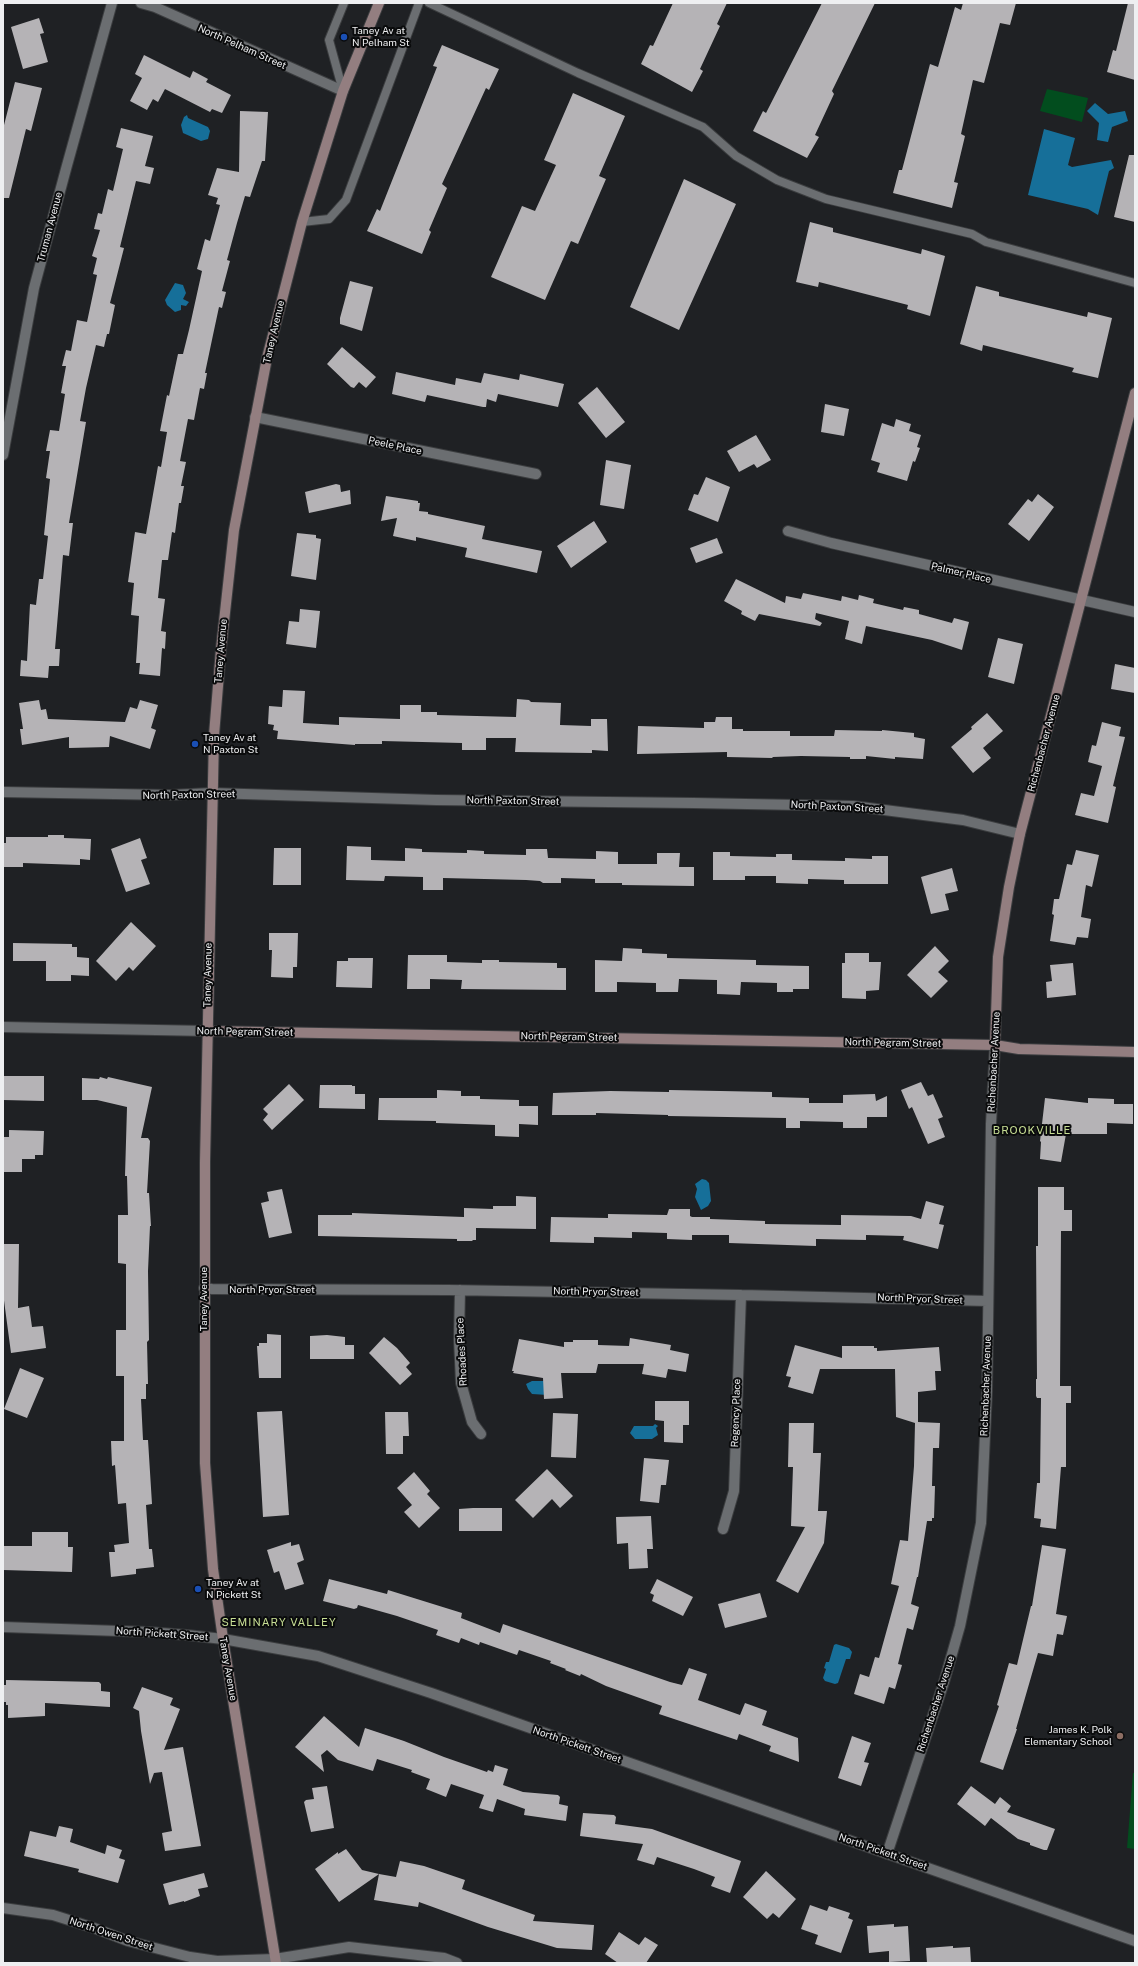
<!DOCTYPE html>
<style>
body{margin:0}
#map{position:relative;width:1138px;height:1966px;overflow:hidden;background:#1f2124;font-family:"Public Sans",sans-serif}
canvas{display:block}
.frame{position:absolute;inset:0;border:4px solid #eeeff1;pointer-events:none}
</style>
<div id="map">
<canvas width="1138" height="1966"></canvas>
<div class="frame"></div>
</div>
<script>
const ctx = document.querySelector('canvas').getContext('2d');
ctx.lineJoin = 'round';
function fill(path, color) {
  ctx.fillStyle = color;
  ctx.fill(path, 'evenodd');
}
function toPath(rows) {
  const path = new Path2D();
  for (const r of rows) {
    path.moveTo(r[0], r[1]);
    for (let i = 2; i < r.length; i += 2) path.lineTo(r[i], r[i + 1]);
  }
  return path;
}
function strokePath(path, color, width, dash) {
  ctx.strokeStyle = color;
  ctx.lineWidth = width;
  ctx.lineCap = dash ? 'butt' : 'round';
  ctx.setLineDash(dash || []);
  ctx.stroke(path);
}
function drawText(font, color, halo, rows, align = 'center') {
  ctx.font = font + ' "Public Sans",sans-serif';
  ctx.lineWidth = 4;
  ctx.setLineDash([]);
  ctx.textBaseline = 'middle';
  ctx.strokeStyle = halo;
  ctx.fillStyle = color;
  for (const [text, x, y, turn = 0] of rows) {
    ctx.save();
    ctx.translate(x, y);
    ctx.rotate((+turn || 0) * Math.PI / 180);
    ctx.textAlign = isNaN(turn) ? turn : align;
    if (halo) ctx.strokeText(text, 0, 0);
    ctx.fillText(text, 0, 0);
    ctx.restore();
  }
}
const green = toPath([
 [1047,89,1088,98,1082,122,1040,111],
 [1133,1773,1135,1773,1135,1849,1127,1848]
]);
const water = toPath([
 [1095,103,1108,114,1125,111,1128,121,1112,127,1108,142,1097,140,1099,123,1087,111],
 [187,115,188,118,208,127,210,131,208,139,201,141,183,133,181,125,184,117],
 [1044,129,1075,138,1068,165,1072,167,1111,160,1114,168,1109,171,1098,215,1088,209,1028,195],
 [175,283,183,285,186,293,183,299,189,302,186,306,181,305,181,310,175,312,167,305,165,300],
 [702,1179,706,1180,709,1183,711,1201,708,1206,701,1210,695,1197,697,1189,695,1184],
 [532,1381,547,1381,548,1395,532,1394,528,1389,526,1384],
 [655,1424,658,1426,656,1428,658,1435,652,1439,635,1439,630,1433,634,1426,653,1426],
 [836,1644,849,1648,852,1652,850,1659,846,1659,838,1683,835,1684,825,1681,823,1678,826,1669,824,1668,826,1662,829,1662,834,1645]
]);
const building = toPath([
 [673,3,727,3,717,24,720,26,700,69,703,71,692,92,641,64,650,45,653,46],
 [822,3,875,3,832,91,834,94,815,135,819,137,807,158,753,131,763,111,766,113],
 [963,3,1016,3,1010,25,1000,23,984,83,973,80,961,134,965,136,954,182,958,183,952,208,893,193,899,170,902,170,930,64,938,67,955,7,961,10],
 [1128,3,1135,3,1135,80,1107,72,1113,50,1116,51],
 [39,18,44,33,40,34,48,62,23,69,11,27],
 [442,45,499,69,489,90,486,88,442,184,447,188,429,230,431,232,422,254,367,231,377,209,380,211,437,67,433,66],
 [144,55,190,78,193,71,208,79,206,82,231,95,222,113,212,109,210,112,165,89,158,102,153,99,147,110,130,101,142,78,135,74],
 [15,82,42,88,31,131,26,129,9,198,3,198,3,129],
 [573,93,625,116,599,176,606,179,578,244,571,241,545,300,491,277,522,206,535,211,556,165,544,160],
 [240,111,268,112,265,161,262,161,250,197,245,196,237,223,227,260,230,261,222,291,226,292,222,308,219,307,213,335,205,373,207,373,204,389,200,388,194,420,188,419,180,461,186,462,181,486,184,486,181,503,179,503,175,533,172,532,168,560,162,560,158,598,165,599,161,631,166,632,165,649,162,648,160,676,139,674,140,663,136,663,139,616,131,615,134,583,128,582,135,532,146,534,158,466,161,467,167,432,160,431,167,395,169,396,178,354,183,354,189,330,202,271,197,269,205,239,210,241,220,205,216,204,218,198,208,195,217,168,239,172],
 [121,128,153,136,145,166,154,168,150,184,136,181,120,247,124,248,110,303,115,305,109,334,107,334,104,347,96,345,86,388,80,421,86,422,69,523,73,523,69,556,63,555,55,649,60,649,59,666,49,666,48,678,20,676,21,660,27,661,30,604,36,605,39,579,43,579,48,536,44,535,50,479,46,478,50,451,46,451,50,430,59,431,65,394,61,393,66,366,62,366,66,350,71,351,77,320,87,322,97,275,93,274,97,258,92,256,100,230,94,229,98,213,102,214,108,189,113,191,123,149,116,147],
 [1129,155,1135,155,1135,222,1114,217],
 [684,179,736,204,679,330,630,307],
 [810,222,833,228,833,232,921,254,922,249,945,256,930,316,907,309,908,305,819,282,818,287,796,282],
 [350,281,373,287,362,331,340,324,340,318],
 [976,286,999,292,999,296,1087,317,1088,312,1112,318,1098,378,1072,372,1074,368,983,345,982,351,960,344],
 [342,347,376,377,366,388,359,382,354,388,351,387,327,364],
 [396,372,455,385,456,378,481,383,484,373,519,380,520,374,564,384,558,407,498,394,496,402,487,399,486,407,483,407,427,395,425,402,392,394],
 [597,387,625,422,606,438,578,403],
 [825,404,849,409,844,436,821,432],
 [896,419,911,424,909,431,921,435,917,447,920,448,915,462,913,461,907,481,877,472,880,463,871,460,882,423,894,427],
 [756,435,771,460,757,468,754,464,739,472,727,451],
 [606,460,631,465,624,509,600,505],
 [706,477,730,487,718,522,688,510,694,494,698,495],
 [336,484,340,485,341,492,350,490,351,504,309,513,305,492],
 [1038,494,1054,507,1029,541,1008,524,1028,499,1032,502],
 [386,496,418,501,418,503,420,503,419,511,428,512,428,514,485,526,482,539,542,551,537,573,465,557,467,548,416,537,416,541,393,536,397,518,381,521],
 [594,521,607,542,571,568,557,546],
 [297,533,316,535,316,538,321,539,316,580,291,576],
 [717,538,723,553,696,563,690,548],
 [736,579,785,603,786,596,801,599,803,593,841,601,842,596,858,600,859,595,874,599,873,603,903,610,904,607,919,610,919,614,952,623,954,618,969,622,962,650,932,640,866,626,862,644,845,639,849,621,816,613,815,619,822,623,820,626,759,614,755,621,741,614,742,611,724,601],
 [300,609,320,611,316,648,286,644,289,621,299,622],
 [998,638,1023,644,1014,684,988,677],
 [1115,664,1135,668,1135,693,1111,689],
 [283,690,305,691,303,723,339,725,339,717,400,719,400,705,421,705,421,712,437,712,437,715,516,717,517,699,529,700,531,702,561,703,560,725,591,726,591,719,607,719,608,751,592,750,592,753,515,752,516,738,486,738,486,750,462,750,462,743,382,741,382,744,355,744,355,745,277,739,278,731,273,730,274,725,268,724,269,706,282,707],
 [39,700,41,710,46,709,48,719,125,722,130,707,137,709,140,700,158,705,151,728,156,730,150,749,110,736,109,747,69,748,69,737,22,745,20,729,23,729,19,703],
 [987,713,1003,731,983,748,991,758,973,773,951,747,972,729,971,727],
 [716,717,732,717,732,729,743,729,743,731,790,731,790,736,834,736,835,730,882,731,882,730,914,733,914,737,925,739,923,759,895,757,895,759,866,756,866,759,850,759,850,757,801,756,773,757,772,758,727,757,727,752,637,754,638,726,704,728,704,722,715,722],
 [1102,722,1121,727,1119,736,1125,737,1113,786,1116,787,1108,823,1075,815,1081,793,1094,796,1102,766,1088,762,1092,745,1096,746],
 [48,835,64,835,64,838,91,839,90,860,80,859,80,865,23,863,23,867,3,867,3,843,6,843,6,837,48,837],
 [140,838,147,858,141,860,150,884,126,892,111,849],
 [347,846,371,847,371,860,405,861,405,848,422,849,422,852,467,853,467,850,484,851,484,854,526,855,526,849,547,849,548,858,596,859,596,851,618,852,618,864,657,864,657,853,680,853,679,867,694,867,694,886,622,885,622,883,595,883,595,879,561,878,561,883,543,883,540,881,526,880,443,878,443,890,423,890,423,877,385,876,384,881,346,880],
 [274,848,301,848,301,885,273,885],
 [1076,850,1099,855,1092,887,1086,885,1081,917,1091,919,1088,938,1077,937,1075,945,1050,941,1054,915,1052,914,1054,899,1059,899,1067,864,1072,865],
 [713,852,730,852,730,856,776,857,776,854,792,854,792,860,845,861,845,858,872,859,872,856,888,856,888,884,844,884,844,880,808,879,808,884,776,883,776,876,745,876,745,880,713,880],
 [952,868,958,891,945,894,949,910,931,914,921,877],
 [131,922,156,946,133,971,129,967,116,981,96,961],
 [269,933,298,933,297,967,293,967,293,978,271,977,272,950,269,950],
 [13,943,72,944,72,947,77,947,77,957,89,958,89,976,71,975,71,981,46,981,46,961,13,961],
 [935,946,949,961,938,972,948,981,931,998,907,975],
 [623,948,642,949,642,953,667,954,667,958,756,960,756,965,809,966,809,989,793,989,793,992,777,992,777,983,741,982,740,995,717,994,717,980,679,979,678,992,656,992,656,983,617,982,617,992,595,992,595,960,622,961],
 [845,953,869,953,869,962,881,962,879,990,866,991,866,999,842,998,842,963,845,963],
 [408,955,447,955,447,962,482,963,482,960,499,960,499,962,557,963,557,968,566,968,566,990,461,989,462,980,430,979,430,989,407,989],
 [348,958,373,958,372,988,336,987,337,961,348,961],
 [1073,963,1076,995,1047,998,1046,982,1052,981,1050,965],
 [3,1076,44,1076,44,1101,3,1100],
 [100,1077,107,1079,108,1077,152,1087,141,1138,148,1138,150,1141,147,1193,149,1193,151,1226,150,1226,148,1271,149,1340,147,1342,148,1384,146,1384,146,1399,141,1399,143,1440,148,1440,152,1504,146,1505,149,1549,152,1549,154,1567,136,1569,136,1574,111,1577,109,1552,115,1552,114,1545,129,1543,126,1503,118,1504,115,1465,112,1466,111,1441,124,1441,124,1376,116,1376,116,1330,126,1330,126,1264,118,1263,118,1215,128,1215,127,1176,125,1176,127,1107,97,1100,82,1100,82,1078,99,1079],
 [921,1082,928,1096,933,1094,943,1117,938,1119,945,1137,928,1144,912,1107,909,1109,901,1090],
 [289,1084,304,1100,272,1130,263,1120,268,1114,263,1109],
 [320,1085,352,1085,352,1086,355,1086,355,1094,365,1094,365,1109,319,1108],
 [437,1090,461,1091,461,1096,480,1096,480,1099,519,1100,519,1106,538,1106,538,1125,519,1124,519,1137,495,1136,495,1125,436,1123,436,1121,378,1120,379,1098,437,1098],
 [669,1090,772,1092,772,1097,809,1098,809,1103,843,1103,843,1095,875,1094,876,1101,887,1096,887,1117,867,1117,867,1128,843,1128,843,1122,800,1121,800,1128,786,1128,786,1118,668,1116,668,1115,596,1113,596,1115,552,1115,553,1093,610,1091,669,1092],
 [1045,1098,1088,1103,1088,1098,1114,1099,1114,1104,1133,1104,1133,1124,1107,1123,1107,1134,1066,1134,1061,1162,1040,1159,1041,1142,1040,1141],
 [9,1130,44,1131,43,1155,35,1155,35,1159,22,1159,22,1172,3,1172,3,1137,9,1137],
 [1038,1187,1064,1187,1064,1210,1072,1210,1072,1231,1061,1231,1060,1386,1071,1386,1071,1403,1066,1403,1066,1467,1061,1467,1056,1529,1040,1527,1041,1519,1034,1518,1037,1483,1040,1483,1041,1398,1037,1398,1036,1396,1036,1379,1037,1379,1036,1246,1038,1246],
 [282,1189,292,1233,269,1238,261,1203,269,1201,267,1192],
 [516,1196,536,1197,536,1229,476,1228,476,1240,473,1240,472,1241,457,1241,457,1239,318,1236,318,1215,352,1215,352,1213,464,1217,464,1208,493,1209,493,1206,516,1206],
 [926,1201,944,1206,939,1224,944,1225,938,1249,903,1240,904,1236,866,1235,866,1240,816,1239,816,1246,729,1243,729,1235,692,1235,692,1240,667,1239,667,1233,632,1232,632,1238,594,1237,594,1243,550,1242,551,1217,608,1218,608,1214,667,1215,669,1209,690,1209,690,1216,692,1217,710,1217,710,1219,765,1221,765,1224,841,1225,841,1215,911,1216,921,1219],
 [3,1244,19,1244,18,1308,29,1306,32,1327,43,1326,46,1348,11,1353,3,1293],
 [267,1334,281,1335,281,1378,259,1378,257,1346,259,1346,259,1343,267,1343],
 [327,1335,345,1337,345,1345,354,1345,354,1359,310,1359,310,1336],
 [384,1337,397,1348,410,1363,406,1367,412,1374,400,1385,369,1353],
 [630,1338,671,1345,670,1350,689,1354,686,1372,668,1369,666,1378,642,1374,644,1364,598,1364,596,1373,561,1373,563,1398,544,1399,543,1378,513,1373,514,1371,512,1371,519,1339,564,1347,564,1342,573,1342,573,1340,598,1340,598,1345,629,1346],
 [795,1345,842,1358,842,1346,874,1346,874,1348,877,1348,877,1351,939,1347,941,1371,935,1371,936,1390,918,1392,918,1422,940,1423,939,1448,933,1448,932,1486,935,1486,934,1518,932,1518,932,1521,927,1521,918,1577,917,1577,911,1604,919,1607,913,1630,907,1628,898,1664,902,1665,895,1689,889,1687,884,1704,854,1694,860,1674,869,1677,875,1657,879,1658,899,1586,891,1584,900,1540,908,1541,914,1466,915,1423,896,1417,895,1369,820,1369,813,1394,788,1387,791,1377,786,1376],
 [20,1368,44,1378,27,1418,4,1409],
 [655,1401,689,1401,689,1425,683,1425,683,1443,664,1442,664,1421,655,1420],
 [282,1411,289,1515,263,1517,257,1412],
 [385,1412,408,1412,409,1436,403,1436,403,1454,386,1454],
 [553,1413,578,1414,576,1458,551,1457],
 [789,1423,814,1423,813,1453,821,1453,818,1511,827,1511,824,1543,798,1593,776,1581,805,1527,791,1526,793,1467,788,1467],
 [644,1458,669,1460,666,1485,661,1485,659,1503,640,1501],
 [547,1469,573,1496,560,1508,552,1499,533,1518,515,1500],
 [414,1472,430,1491,427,1494,440,1508,419,1528,404,1512,412,1505,397,1488],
 [473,1508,502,1508,502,1531,459,1531,459,1509],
 [651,1516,653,1549,647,1549,648,1568,629,1569,628,1543,617,1544,616,1517],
 [32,1532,68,1532,68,1547,73,1547,72,1572,3,1570,3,1546,32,1546],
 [291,1542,291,1546,299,1544,304,1560,297,1563,304,1584,285,1590,279,1571,274,1573,267,1550],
 [1042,1545,1066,1549,1056,1614,1067,1616,1063,1635,1057,1634,1053,1656,1038,1653,1016,1729,1017,1729,1003,1770,980,1762,999,1706,997,1705,1009,1663,1017,1665,1031,1606,1032,1606],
 [329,1579,387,1594,388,1590,462,1613,461,1618,500,1633,503,1624,670,1682,682,1685,689,1668,707,1674,698,1700,740,1715,745,1703,767,1711,762,1725,798,1738,799,1762,769,1751,771,1746,739,1734,737,1740,659,1714,662,1706,606,1686,581,1674,580,1676,565,1670,566,1669,550,1663,551,1661,519,1650,517,1655,480,1642,479,1645,461,1638,459,1643,436,1635,438,1630,397,1616,358,1605,357,1608,354,1609,323,1601],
 [657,1579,693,1597,683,1616,652,1601,654,1595,650,1593],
 [760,1593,767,1617,725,1628,718,1604],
 [6,1680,99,1682,101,1684,101,1691,110,1692,110,1707,45,1703,45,1716,8,1718,8,1705,6,1705,6,1702,3,1702,3,1685,6,1685],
 [142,1687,173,1698,170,1705,180,1709,164,1750,183,1747,201,1846,165,1851,162,1833,172,1831,162,1772,154,1773,150,1784,141,1731,139,1711,133,1708],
 [324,1716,359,1747,365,1728,404,1741,444,1757,487,1772,488,1770,493,1772,495,1765,508,1769,503,1785,523,1792,558,1795,560,1797,559,1804,568,1806,566,1821,524,1815,525,1809,497,1799,493,1812,479,1808,484,1795,451,1784,446,1797,426,1789,430,1779,411,1772,412,1770,377,1759,373,1771,338,1760,327,1750,321,1755,324,1772,295,1747],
 [852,1736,871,1743,864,1762,869,1763,861,1786,838,1778],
 [327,1786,334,1828,311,1832,304,1802,306,1800,314,1799,312,1788],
 [971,1786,995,1804,1000,1797,1011,1806,1007,1812,1055,1829,1047,1850,1044,1850,1030,1845,1030,1843,1018,1839,991,1818,985,1826,957,1804],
 [583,1813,614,1815,616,1817,615,1824,652,1829,741,1861,730,1893,711,1886,715,1877,694,1869,657,1857,654,1865,637,1860,643,1844,580,1836],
 [59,1826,73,1829,70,1842,105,1854,107,1845,122,1850,119,1858,125,1860,118,1883,78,1872,79,1869,24,1856,30,1831,56,1837],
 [346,1849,362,1870,379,1874,339,1902,315,1869,338,1852,338,1854],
 [400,1861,424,1866,465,1880,462,1889,535,1915,533,1921,594,1925,592,1950,557,1948,488,1927,419,1902,418,1907,374,1900,379,1874,396,1877],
 [766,1871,796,1899,779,1918,773,1913,767,1919,743,1897],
 [204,1873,208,1887,198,1889,200,1896,184,1902,184,1901,169,1905,163,1884],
 [810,1905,827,1911,829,1906,850,1913,848,1918,853,1920,841,1953,815,1944,818,1935,801,1929],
 [894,1924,894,1927,908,1926,910,1961,889,1962,889,1951,869,1953,867,1926],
 [619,1932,639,1945,645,1937,658,1945,646,1963,618,1963,605,1954],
 [953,1946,953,1948,970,1947,971,1963,927,1963,926,1948]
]);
const lane = toPath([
 [429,3,578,73,703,127,736,156,777,180,826,199,972,234,986,242,1135,283],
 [343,91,329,40,344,3],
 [302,222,329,219,346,200,419,3]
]);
const street = toPath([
 [141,3,155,7,343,91],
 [255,417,536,474],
 [3,455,34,288,66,169,112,3],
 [788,531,831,543,1135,612],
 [3,792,170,795,212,793,436,800,693,803,853,806,963,820,1020,834],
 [3,1027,207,1031],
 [204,1288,212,1289,448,1290,741,1295,988,1301],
 [460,1290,459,1339,461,1383,472,1422,481,1434],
 [723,1529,734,1491,741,1295],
 [3,1627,148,1632,187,1635,223,1639,318,1656,431,1693,1135,1941],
 [887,1854,944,1682,960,1626,981,1523,987,1391,991,1124,995,1045],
 [3,1908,53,1915,94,1928,128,1941,190,1957,217,1961,275,1959,349,1947,444,1958,457,1963]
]);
const secondary = toPath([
 [207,1031,995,1045,1019,1049,1135,1052],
 [995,1045,998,957,1009,887,1020,834,1135,393],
 [276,1963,223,1639,213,1569,205,1463,205,1162,214,735,221,649,234,530,267,358,302,222,343,91,379,3]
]);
const markers = [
 [344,37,4,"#1a4fb4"],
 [195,744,4,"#1a4fb4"],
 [198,1589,4,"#1a4fb4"],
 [1120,1736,4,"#8d6e63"]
];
const poiNames = [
 ["Taney Av at",352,31],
 ["N Pelham St",352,43],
 ["Taney Av at",203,738],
 ["N Paxton St",203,750],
 ["Taney Av at",206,1583],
 ["N Pickett St",206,1595],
 ["James K. Polk",1112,1730,"right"],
 ["Elementary School",1112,1742,"right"]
];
const streetNames = [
 ["North Pelham Street",242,47,24],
 ["Truman Avenue",50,227,-75],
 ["Taney Avenue",274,332,-77],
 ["Peele Place",395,446,12],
 ["Palmer Place",961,573,13],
 ["Taney Avenue",221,651,-85],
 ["Richenbacher Avenue",1044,743,-75],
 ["North Paxton Street",189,795,-1],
 ["North Paxton Street",513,801,1],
 ["North Paxton Street",837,807,3],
 ["Taney Avenue",208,975,-89],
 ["North Pegram Street",245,1032,1],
 ["North Pegram Street",569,1037,1],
 ["North Pegram Street",893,1043,1],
 ["Richenbacher Avenue",994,1062,-87],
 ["North Pryor Street",272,1290],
 ["North Pryor Street",596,1292,1],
 ["Taney Avenue",204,1299,-90],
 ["North Pryor Street",920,1299,2],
 ["Rhoades Place",462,1352,-93],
 ["Richenbacher Avenue",986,1386,-88],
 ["Regency Place",736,1413,-88],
 ["North Pickett Street",162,1634,4],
 ["Taney Avenue",228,1669,80],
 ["Richenbacher Avenue",936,1704,-72],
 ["North Pickett Street",577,1745,19],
 ["North Pickett Street",883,1852,19],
 ["North Owen Street",111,1934,18]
];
const neighbourhoodNames = [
 ["BROOKVILLE",1032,1131],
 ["SEMINARY VALLEY",279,1623]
];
fill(green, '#024d1e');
fill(water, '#166f99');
fill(building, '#b5b3b6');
strokePath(lane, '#3b3d3f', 10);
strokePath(street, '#3b3d3f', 12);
strokePath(secondary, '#3b3d3f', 12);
strokePath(lane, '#6b6e71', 8);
strokePath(street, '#6b6e71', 10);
strokePath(secondary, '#937e80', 10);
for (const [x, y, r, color] of markers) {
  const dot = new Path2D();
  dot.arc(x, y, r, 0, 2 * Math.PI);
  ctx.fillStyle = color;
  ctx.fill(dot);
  strokePath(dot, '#0a0b0c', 1.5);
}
drawText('10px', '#eeeff1', '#0a0b0c', poiNames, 'left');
drawText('10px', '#eeeff1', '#0a0b0c', streetNames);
ctx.letterSpacing = '1px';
drawText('11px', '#c8df95', '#0a0b0c', neighbourhoodNames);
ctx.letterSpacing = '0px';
</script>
